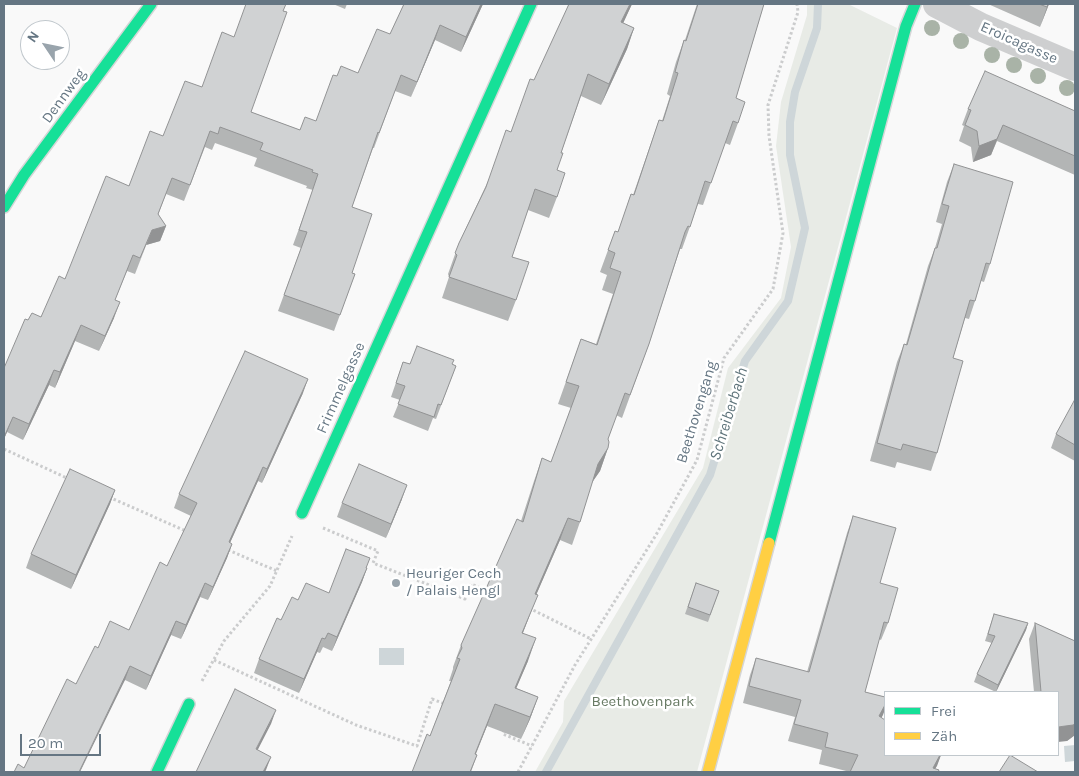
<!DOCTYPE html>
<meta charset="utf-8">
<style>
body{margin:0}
#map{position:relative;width:1079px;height:776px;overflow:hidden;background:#f9f9f9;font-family:Karla,sans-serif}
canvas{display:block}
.frame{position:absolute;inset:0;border:5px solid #657683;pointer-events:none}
.legend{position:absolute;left:884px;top:691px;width:175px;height:65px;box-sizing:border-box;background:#fff;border:1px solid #c1c8cd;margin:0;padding:6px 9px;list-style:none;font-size:15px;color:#657683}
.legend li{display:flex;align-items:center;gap:10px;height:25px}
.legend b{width:25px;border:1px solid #c1c8cd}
.north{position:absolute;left:20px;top:20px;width:50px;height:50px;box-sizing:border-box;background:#fff;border:1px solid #c1c8cd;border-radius:50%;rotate:304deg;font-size:14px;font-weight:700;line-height:20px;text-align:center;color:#657683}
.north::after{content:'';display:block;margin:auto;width:18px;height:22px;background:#99a4ac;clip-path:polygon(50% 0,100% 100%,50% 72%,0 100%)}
.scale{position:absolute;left:20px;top:734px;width:81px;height:22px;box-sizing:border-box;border:2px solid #657683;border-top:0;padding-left:6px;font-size:15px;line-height:18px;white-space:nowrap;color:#657683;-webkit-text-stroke:4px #fff;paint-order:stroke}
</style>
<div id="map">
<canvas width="1079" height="776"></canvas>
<div class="frame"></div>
<ul class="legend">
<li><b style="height:6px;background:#16e098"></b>Frei</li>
<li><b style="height:6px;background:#ffcf43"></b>Zäh</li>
</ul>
<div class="north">N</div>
<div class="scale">20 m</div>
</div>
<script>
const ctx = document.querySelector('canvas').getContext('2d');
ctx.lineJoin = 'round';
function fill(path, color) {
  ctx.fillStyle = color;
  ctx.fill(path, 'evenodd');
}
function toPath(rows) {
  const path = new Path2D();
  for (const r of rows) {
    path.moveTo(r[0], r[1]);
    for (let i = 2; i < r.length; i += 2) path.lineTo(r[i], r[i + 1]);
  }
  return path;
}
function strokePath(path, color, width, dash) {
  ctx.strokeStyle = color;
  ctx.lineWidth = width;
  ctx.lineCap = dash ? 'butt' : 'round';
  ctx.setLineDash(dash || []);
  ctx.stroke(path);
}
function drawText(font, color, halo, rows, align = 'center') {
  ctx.font = font + ' Karla,sans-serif';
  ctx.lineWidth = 5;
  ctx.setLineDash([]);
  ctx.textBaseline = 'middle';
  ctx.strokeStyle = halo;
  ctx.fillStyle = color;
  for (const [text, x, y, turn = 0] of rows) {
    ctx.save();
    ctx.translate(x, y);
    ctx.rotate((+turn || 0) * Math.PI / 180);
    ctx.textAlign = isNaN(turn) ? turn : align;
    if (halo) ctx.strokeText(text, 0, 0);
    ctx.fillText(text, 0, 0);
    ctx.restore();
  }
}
const green = toPath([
 [807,4,848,4,897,28,697,772,535,772,563,722,564,701,703,468,728,368,781,298,791,247,776,146,781,102,807,15]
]);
const water = toPath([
 [379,648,404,648,404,665,379,665],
 [1075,745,1075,761,1065,762,1064,746]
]);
const stream = toPath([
 [546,772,710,475,745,361,788,301,805,228,790,155,790,122,795,92,817,28,818,4]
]);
const path = toPath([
 [4,449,69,479],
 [109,497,188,532],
 [323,528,378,551,373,563,465,599,471,584,488,591],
 [228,550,277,571],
 [529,608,591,639],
 [214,660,356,725,417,746,432,699,445,704],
 [202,681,224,641,270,586,292,536],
 [504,730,503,734,532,746],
 [518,772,575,665,656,535,697,460,724,358,773,289,783,233,769,136,768,105,798,12,797,4]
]);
const street = toPath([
 [937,4,981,27,1075,67]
]);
const fast = toPath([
 [4,207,24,175,151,4],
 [302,513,531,4],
 [769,543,906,26,915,4],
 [157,772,189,704]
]);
const slow = toPath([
 [708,772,769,543]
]);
const trees = [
 [932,28],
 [961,41],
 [992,55],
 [1014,65],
 [1038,76],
 [1067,88]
];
const wall = toPath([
 [333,4,347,4,345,9],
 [404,4,483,4,461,52,435,40,411,97,395,91,374,148,373,148,352,207,352,273,355,274,334,331,278,311,301,248,293,245,313,190,306,188,307,186,254,166,257,158,215,143,212,150,205,147,184,201,166,194,158,215,166,226,160,241,146,245,135,274,127,271,115,300,114,318,99,351,75,341,55,388,49,385,23,440,7,432,4,439,4,368,28,320,41,317,65,279,163,136,251,112,300,130,316,121,337,76,358,73,390,34],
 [569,4,632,4,623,23,634,28,627,49,601,105,581,96,561,153,557,170,557,197,549,218,528,210,512,257,516,300,508,321,442,298,449,277,448,274,459,243,511,132],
 [697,4,764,4,736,98,738,123,730,145,725,143,703,205,698,204,682,249,680,249,649,344,622,418,616,415,608,439,608,448,600,471,592,482,580,522,572,545,560,540,536,595,529,617,523,633,528,661,516,688,538,697,530,719,521,739,487,726,476,754,477,755,471,772,412,772,430,736,451,681,449,681,453,669,453,667,461,645,521,521,534,481,542,458,551,462,571,408,558,404,581,339,596,344,613,294,602,290,607,275,600,272,615,231,618,232,631,194,633,195,659,120,662,121,670,96,667,94,676,62,684,40,685,40],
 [988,4,1049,4,1040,27],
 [968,109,1075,111,1075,175,997,141,991,155,973,162,971,147,959,141,964,126,962,125],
 [954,164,990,264,984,282,981,281,975,301,969,319,965,318,953,358,937,453,931,471,897,462,895,468,870,461,897,362,904,344,906,344,928,266,935,248,942,224,936,222,947,182],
 [403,362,410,364,452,364,456,366,436,419,433,418,428,431,393,417,400,400,391,397],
 [303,393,262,483,258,481,230,543,232,544,227,558,208,600,200,597,181,639,171,635,146,690,125,680,24,768,98,648,129,630,167,566,191,516,174,508,179,494],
 [1075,401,1075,461,1051,448,1056,434],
 [115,490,110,504,71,589,26,568,31,554],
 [402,499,386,538,337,517,342,503],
 [853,516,880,583,888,623,881,640,879,639,865,692,885,697,885,709,881,718,885,755,941,755,935,769,850,772,819,764,822,750,788,741,795,717,743,703,750,675,756,658,807,672,847,533],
 [366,568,367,568,362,582,332,651,323,647,320,653,317,652,299,693,254,673,259,659,281,620,329,593],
 [696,583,719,591,708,622,685,614],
 [994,614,1028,623,1026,630,996,692,974,682,977,674,992,643,985,641],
 [1035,623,1075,641,1075,735,1067,741,1058,692,1034,692,1029,639]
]);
const shadedWall = toPath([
 [481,4,483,4,461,52,466,37],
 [630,4,632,4,614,43,621,22],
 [1048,4,1049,4,1040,27],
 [440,25,435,40,411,97,417,82],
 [634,28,627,49,601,105,609,84],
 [1003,125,991,155,973,162,979,146],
 [166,226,160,241,146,245,135,274,152,230],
 [120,302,114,318,99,351,105,336],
 [81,325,75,341,55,388,60,372],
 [54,370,49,385,23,440,29,424],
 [308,379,303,393,262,483,267,469],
 [13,417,7,432,4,439,4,437],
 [608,448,600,471,589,487,598,464],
 [263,467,258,481,224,556,229,542],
 [407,485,402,499,386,538,391,524],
 [115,490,110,504,71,589,76,575],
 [568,518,560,540,527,616,535,594],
 [232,544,227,558,208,600,213,587],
 [367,568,362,582,332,651,337,637],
 [205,583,200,597,181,639,186,625],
 [538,595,529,617,514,655,522,633],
 [176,621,171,635,146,690,151,676],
 [1028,623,1026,630,996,692,998,685],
 [322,638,317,652,299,693,304,679],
 [536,638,528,661,507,710,515,688],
 [130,666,125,680,80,772,79,772],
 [538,697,530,719,521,739,530,717],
 [495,704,487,726,468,772,475,754],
 [885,705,885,709,883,715,873,733,879,716],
 [276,710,271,724,251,763,256,749],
 [1075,724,1075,735,1067,741,1058,742,1058,727],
 [940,755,941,755,937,766,933,772,933,768],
 [271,757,266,770,265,772,263,772]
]);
const building = toPath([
 [246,4,286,4,283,11,287,12,251,112,300,130,305,117,316,121,333,75,337,76,341,66,358,73,377,29,390,34,404,4,481,4,466,37,440,25,417,82,401,75,379,133,378,132,352,207,372,214,352,273,355,274,340,315,284,295,307,232,299,230,318,174,312,172,313,170,260,150,263,143,220,127,218,134,210,131,190,185,172,178,158,214,166,226,152,230,140,258,133,255,115,300,120,302,105,336,81,325,60,372,54,370,29,424,13,417,4,437,4,368,25,319,28,320,32,313,41,317,59,276,65,279,106,176,129,186,150,131,163,136,185,81,202,87,222,32,234,37,246,4],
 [569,4,630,4,621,22,634,28,609,84,588,74,561,153,563,153,557,170,565,173,557,197,535,189,512,257,529,262,516,300,449,277,457,255,455,253,459,243,486,187,506,130,511,132,530,79,534,80,569,4],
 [698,4,764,4,736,98,745,102,738,123,733,121,711,183,705,181,690,227,688,226,685,232,649,344,630,395,625,393,608,439,609,442,608,448,598,464,580,522,568,518,535,594,538,595,522,633,536,638,515,688,538,697,530,717,495,704,475,754,477,755,470,772,412,772,427,734,430,736,460,659,457,658,462,648,461,645,517,519,523,522,542,458,551,462,579,386,566,382,581,339,597,345,621,272,610,268,615,253,608,250,615,231,618,232,631,194,634,195,659,120,663,121,678,73,675,72,684,40,686,41,698,4],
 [1039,4,1048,4,1047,7,1039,4],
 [985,71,1075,111,1075,156,1003,125,997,139,979,146,977,131,965,125,971,110,968,109,985,71],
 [954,164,1013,182,990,264,986,263,975,301,970,300,953,358,963,361,937,453,903,444,901,450,877,443,904,344,907,345,935,248,937,248,949,206,942,204,954,164],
 [417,346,454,360,452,364,456,366,441,405,438,404,434,417,398,404,405,386,396,383,403,362,410,364,417,346],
 [245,351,308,379,267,469,263,467,229,542,232,544,213,587,205,583,186,625,176,621,151,676,130,666,79,772,14,772,18,764,24,768,67,679,76,684,95,646,98,648,110,621,129,630,160,562,167,566,197,503,179,494,245,351],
 [1074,401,1075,401,1075,445,1056,434,1074,401],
 [359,464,407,485,391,524,342,503,359,464],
 [70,469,115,490,76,575,31,554,70,469],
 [853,516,896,528,880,583,898,588,888,623,884,622,865,692,885,697,885,705,879,716,885,720,885,755,940,755,933,768,939,770,938,772,850,772,858,755,825,747,828,733,794,724,801,700,749,686,756,658,809,672,853,516],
 [346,549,370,558,366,568,367,568,337,637,328,633,325,639,322,638,304,679,259,659,277,618,281,620,292,597,298,600,306,583,329,593,346,549],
 [696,583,719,591,710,615,688,607,696,583],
 [994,614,1028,623,998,685,977,674,995,636,988,634,994,614],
 [1035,623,1075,641,1075,724,1073,725,1058,727,1058,692,1041,692,1035,623],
 [235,689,276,710,256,749,271,757,263,772,196,772,235,689],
 [1010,755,1038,772,999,772,1010,755]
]);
const markers = [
 [396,583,5,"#99a4ac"]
];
const streetNames = [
 ["Eroicagasse",1019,43,24],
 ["Dennweg",64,96,-54],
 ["Frimmelgasse",341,388,-66],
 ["Beethovengang",697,412,-73]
];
const poiNames = [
 ["Heuriger Cech",406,574],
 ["/ Palais Hengl",406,591]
];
const parkNames = [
 ["Beethovenpark",643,702]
];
const waterNames = [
 ["Schreiberbach",729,414,-73]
];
fill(green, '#e8ebe6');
fill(water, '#ced6d9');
strokePath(stream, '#ced6d9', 8);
strokePath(fast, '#d5d6d7', 14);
strokePath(slow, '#d5d6d7', 14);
strokePath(path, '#cbcccd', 3, [2.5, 2.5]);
strokePath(street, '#cecfd0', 28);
strokePath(fast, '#16e098', 11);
strokePath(slow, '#ffcf43', 11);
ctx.fillStyle = '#a9b3a7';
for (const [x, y] of trees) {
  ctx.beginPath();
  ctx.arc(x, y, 8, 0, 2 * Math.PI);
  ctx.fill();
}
fill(wall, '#b3b5b5');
fill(shadedWall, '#929394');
fill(building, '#d0d2d3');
strokePath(building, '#929394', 1);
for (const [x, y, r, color] of markers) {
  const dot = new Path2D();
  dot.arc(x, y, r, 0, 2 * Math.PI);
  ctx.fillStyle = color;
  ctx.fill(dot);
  strokePath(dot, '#fff', 2);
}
drawText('15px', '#657683', '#fff', streetNames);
drawText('15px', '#657683', '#fff', poiNames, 'left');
drawText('15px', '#687a64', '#fff', parkNames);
drawText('italic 16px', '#60757c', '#fff', waterNames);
</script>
